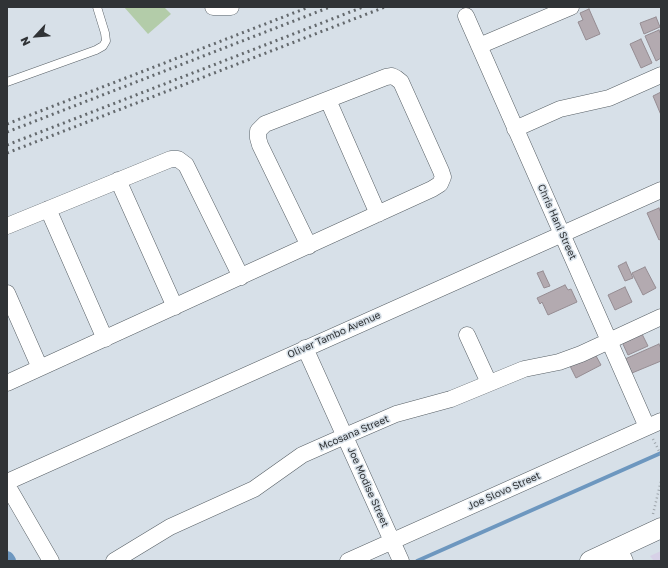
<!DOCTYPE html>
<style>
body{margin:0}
#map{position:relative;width:668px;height:568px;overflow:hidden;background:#d7e0e8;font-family:"Golos Text",sans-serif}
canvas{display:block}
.frame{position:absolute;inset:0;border:8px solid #303336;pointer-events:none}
.north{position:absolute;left:16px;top:16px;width:40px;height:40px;-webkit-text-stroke:3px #d7e0e8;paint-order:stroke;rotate:244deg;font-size:11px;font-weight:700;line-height:16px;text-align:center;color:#303336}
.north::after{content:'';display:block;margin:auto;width:14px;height:18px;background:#303336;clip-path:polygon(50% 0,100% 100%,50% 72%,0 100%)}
</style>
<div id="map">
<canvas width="668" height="568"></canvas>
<div class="frame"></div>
<div class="north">N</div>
</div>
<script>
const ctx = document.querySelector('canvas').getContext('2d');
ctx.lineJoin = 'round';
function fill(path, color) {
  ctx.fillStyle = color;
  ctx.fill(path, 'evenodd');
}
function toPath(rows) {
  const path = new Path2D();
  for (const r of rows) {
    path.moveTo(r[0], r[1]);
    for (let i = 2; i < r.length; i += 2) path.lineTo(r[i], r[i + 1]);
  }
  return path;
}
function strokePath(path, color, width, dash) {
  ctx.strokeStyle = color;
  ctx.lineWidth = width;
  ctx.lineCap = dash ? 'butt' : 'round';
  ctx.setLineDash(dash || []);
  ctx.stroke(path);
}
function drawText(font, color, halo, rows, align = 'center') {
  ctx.font = font + ' "Golos Text",sans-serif';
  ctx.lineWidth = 3;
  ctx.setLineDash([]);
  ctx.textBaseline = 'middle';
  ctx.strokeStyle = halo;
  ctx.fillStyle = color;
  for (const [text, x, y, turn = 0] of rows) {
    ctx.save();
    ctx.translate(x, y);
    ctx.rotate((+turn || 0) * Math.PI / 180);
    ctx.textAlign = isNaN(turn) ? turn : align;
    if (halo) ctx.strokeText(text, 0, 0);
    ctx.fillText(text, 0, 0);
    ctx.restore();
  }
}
const education = toPath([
 [661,551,661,561,654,561,650,556]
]);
const green = toPath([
 [124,7,164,7,171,14,148,34]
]);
const stream = toPath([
 [417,561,661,453]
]);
const canal = toPath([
 [7,558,9,561]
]);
const building = toPath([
 [589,9,600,34,586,40,578,22,583,20,580,13,589,9],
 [656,17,660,27,644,34,640,23,656,17],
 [659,30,661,35,661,58,656,61,645,36,659,30],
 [641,39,652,63,641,68,630,44,641,39],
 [661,92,661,115,653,96,661,92],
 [659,208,661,213,661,239,659,240,647,213,659,208],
 [626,262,633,278,625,281,618,266,626,262],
 [645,267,656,288,643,295,632,273,645,267],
 [543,271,550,286,544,288,537,273,543,271],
 [565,285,568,290,571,289,577,302,548,315,542,302,540,304,537,298,565,285],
 [625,287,632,302,615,310,608,295,625,287],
 [641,332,648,346,628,355,622,342,641,332],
 [659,344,661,349,661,361,632,373,625,359,659,344],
 [595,354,601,365,576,378,570,366,595,354]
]);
const path = toPath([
 [653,439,661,455],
 [653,514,661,481]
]);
const service = toPath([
 [7,82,96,50,103,46,106,41,105,33,97,7]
]);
const minor = toPath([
 [213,7,231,7],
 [466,16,647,427],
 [479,46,571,7],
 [328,100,378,214],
 [515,129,560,109,609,98,661,75],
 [118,180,175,307],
 [48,209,105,339],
 [7,226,171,159,178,159,186,165,241,277],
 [7,293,40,368],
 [467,335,489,383],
 [305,348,401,561],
 [7,383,432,189,440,184,443,177,441,171,401,82,396,78,392,76,386,77,265,124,258,131,258,138,260,145,309,246],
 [7,482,661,190],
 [7,485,51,561],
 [619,548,625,561],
 [114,561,170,527,254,489,302,455,345,436,396,414,451,399,524,369,559,362,581,354,661,317],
 [348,561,661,421]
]);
const tertiary = toPath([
 [590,561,661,528]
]);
const rail = toPath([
 [7,124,309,7],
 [7,132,330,7],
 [7,145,363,7],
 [7,153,385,7]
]);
const streetNames = [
 ["Chris Hani Street",557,222,66],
 ["Oliver Tambo Avenue",334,335,-24],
 ["Mcosana Street",354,433,-23],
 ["Joe Modise Street",368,487,66],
 ["Joe Slovo Street",504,491,-24]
];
fill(education, '#d7d1e7');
fill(green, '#b3cca9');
strokePath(stream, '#6d97bf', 4);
strokePath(canal, '#6d97bf', 14);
fill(building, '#b3aab0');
strokePath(building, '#958c92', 1);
strokePath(service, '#575f65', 9);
strokePath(minor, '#575f65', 17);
strokePath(tertiary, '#575f65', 21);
strokePath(path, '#9da4aa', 2.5, [1, 3]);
strokePath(service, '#fff', 8);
strokePath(minor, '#fff', 16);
strokePath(tertiary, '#fff', 20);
strokePath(rail, '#64696d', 3, [2, 4]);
drawText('10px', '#303336', '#d7e0e8', streetNames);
</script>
